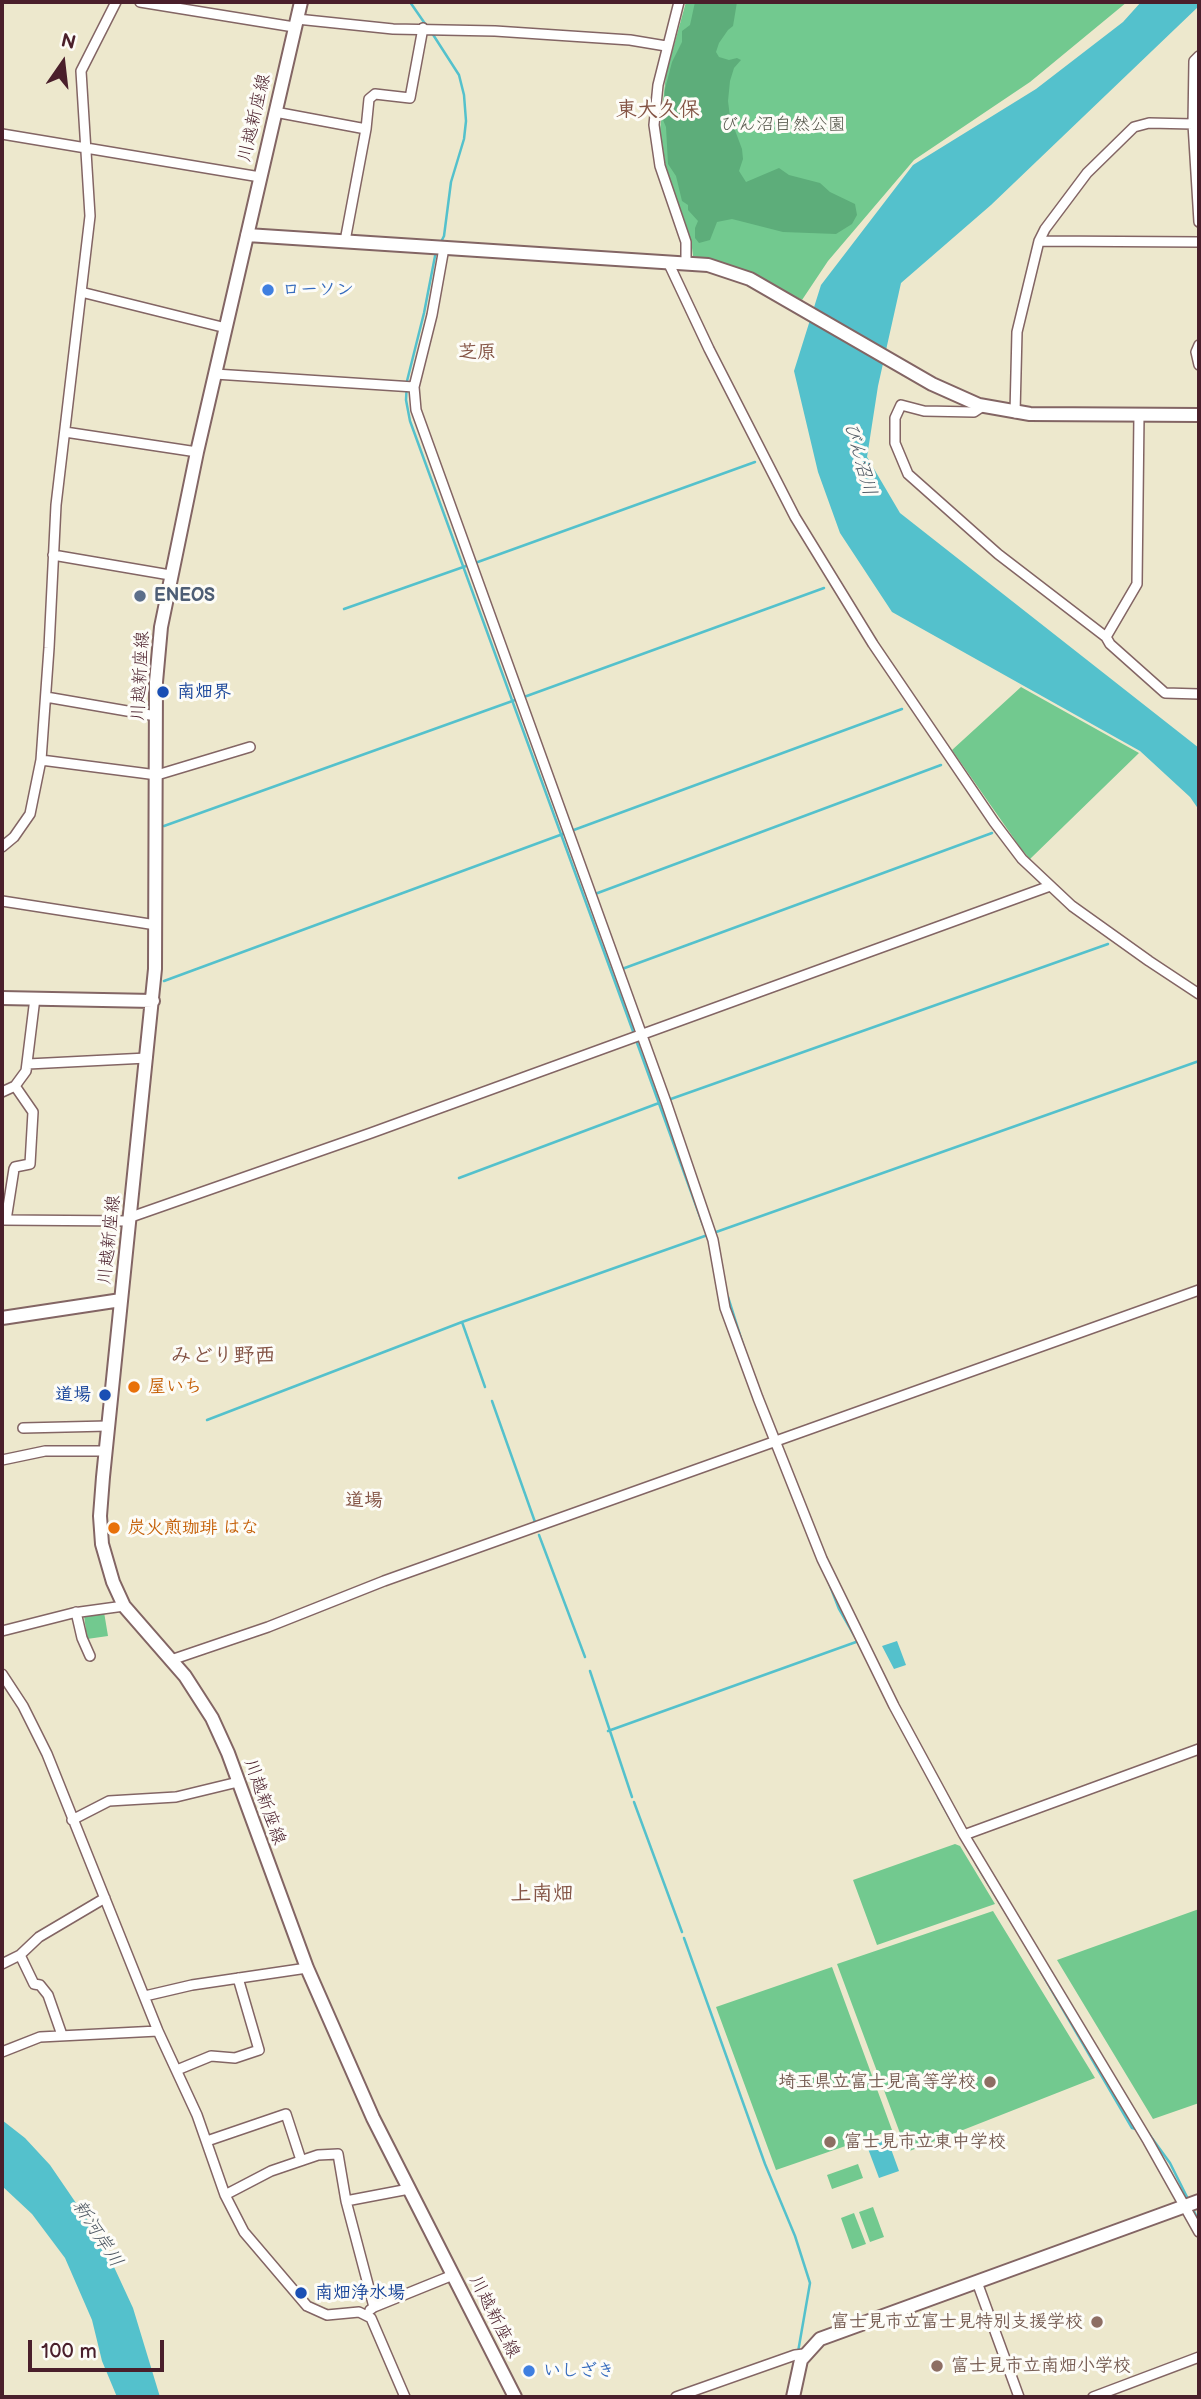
<!DOCTYPE html>
<meta charset="utf-8">
<style>
body{margin:0}
#map{position:relative;width:1201px;height:2399px;overflow:hidden;background:#ede8cd;font-family:"Balsamiq Sans",sans-serif}
canvas{display:block}
.frame{position:absolute;inset:0;border:4px solid #4a1f2b;pointer-events:none}
.north{position:absolute;left:28px;top:28px;width:70px;height:70px;-webkit-text-stroke:5px #fdfcf7;paint-order:stroke;rotate:14deg;font-size:19px;font-weight:700;line-height:28px;text-align:center;color:#4a1f2b}
.north::after{content:'';display:block;margin:auto;width:24px;height:32px;background:#4a1f2b;clip-path:polygon(50% 0,100% 100%,50% 72%,0 100%)}
.scale{position:absolute;left:28px;top:2340px;width:136px;height:32px;box-sizing:border-box;border:4px solid #4a1f2b;border-top:0;padding-left:9px;font-size:21px;line-height:24px;white-space:nowrap;color:#4a1f2b;-webkit-text-stroke:5px #fdfcf7;paint-order:stroke}
</style>
<div id="map">
<canvas width="1201" height="2399"></canvas>
<div class="frame"></div>
<div class="north">N</div>
<div class="scale">100 m</div>
</div>
<script>
const ctx = document.querySelector('canvas').getContext('2d');
ctx.lineJoin = 'round';
function fill(path, color) {
  ctx.fillStyle = color;
  ctx.fill(path, 'evenodd');
}
function toPath(rows) {
  const path = new Path2D();
  for (const r of rows) {
    path.moveTo(r[0], r[1]);
    for (let i = 2; i < r.length; i += 2) path.lineTo(r[i], r[i + 1]);
  }
  return path;
}
function strokePath(path, color, width, dash) {
  ctx.strokeStyle = color;
  ctx.lineWidth = width;
  ctx.lineCap = dash ? 'butt' : 'round';
  ctx.setLineDash(dash || []);
  ctx.stroke(path);
}
function drawText(font, color, halo, rows, align = 'center') {
  ctx.font = font + ' "Balsamiq Sans","Klee One",sans-serif';
  ctx.lineWidth = 6;
  ctx.setLineDash([]);
  ctx.textBaseline = 'middle';
  ctx.strokeStyle = halo;
  ctx.fillStyle = color;
  for (const [text, x, y, turn = 0] of rows) {
    ctx.save();
    ctx.translate(x, y);
    ctx.rotate((+turn || 0) * Math.PI / 180);
    ctx.textAlign = isNaN(turn) ? turn : align;
    if (halo) ctx.strokeText(text, 0, 0);
    ctx.fillText(text, 0, 0);
    ctx.restore();
  }
}
const green = toPath([
 [686,2,1127,2,1030,82,914,160,828,261,802,300,736,267,693,256,691,240,666,169,660,130,666,74],
 [1021,687,1139,753,1030,859,1022,850,952,750],
 [104,1612,108,1636,87,1639,84,1615],
 [955,1844,960,1846,995,1904,877,1945,853,1880],
 [1199,1909,1199,2103,1153,2119,1057,1960],
 [993,1911,1095,2078,907,2152,837,1964],
 [832,1967,892,2130,776,2170,716,2007],
 [858,2164,863,2178,832,2189,827,2175],
 [873,2207,884,2237,870,2242,859,2212],
 [854,2213,866,2244,852,2249,841,2218]
]);
const forest = toPath([
 [695,2,737,2,733,26,728,30,719,43,716,52,719,57,729,60,737,58,741,60,734,68,730,81,728,101,730,117,742,149,743,159,739,171,746,182,779,168,789,175,820,183,830,192,855,204,857,215,852,224,836,234,783,232,732,219,717,222,710,240,699,243,695,238,695,228,698,221,688,210,688,205,682,201,676,176,668,164,666,127,663,120,665,89,672,62,682,42,682,31,690,25]
]);
const water = toPath([
 [1141,2,1199,2,1199,6,991,205,901,283,878,386,867,457,900,513,1199,748,1199,810,1190,797,1140,751,892,612,840,533,818,472,794,371,821,285,913,165,1036,89,1123,22],
 [897,1641,906,1665,894,1669,882,1646],
 [2,2120,25,2138,50,2165,102,2241,133,2308,160,2397,117,2397,102,2361,92,2320,65,2258,32,2214,2,2186],
 [887,2138,899,2171,879,2178,867,2146]
]);
const stream = toPath([
 [410,2,428,28],
 [432,33,459,75,464,95,466,121,464,139,451,182,444,236,441,242],
 [436,251,424,313,407,381,406,400,410,421,634,1034],
 [475,563,755,462],
 [344,609,469,565],
 [524,697,824,588],
 [164,826,518,699],
 [595,894,941,765],
 [622,969,992,833],
 [164,981,902,709],
 [636,1040,703,1225],
 [668,1100,1108,944],
 [459,1178,659,1103],
 [728,1297,745,1351],
 [462,1322,485,1387],
 [492,1401,535,1522],
 [207,1420,462,1322,1199,1061],
 [539,1535,585,1657],
 [827,1578,839,1609,859,1644],
 [590,1671,632,1797],
 [608,1731,856,1642],
 [938,1797,957,1831],
 [634,1802,682,1932],
 [976,1864,1014,1926],
 [684,1938,765,2164,795,2236,810,2283,798,2352],
 [1037,1965,1132,2128,1140,2130],
 [1146,2130,1170,2163,1189,2201],
 [1192,2207,1199,2222]
]);
const street = toPath([
 [140,2,294,27],
 [679,2,658,85,654,125,660,166,686,242,686,263],
 [297,19,393,29,495,31,630,40,666,46],
 [1199,56,1194,61,1193,124,1199,222],
 [275,112,366,129,345,241],
 [366,129,369,99,375,94,410,98,423,28],
 [2,134,260,177],
 [1039,241,1199,242],
 [444,248,432,315,414,387,416,410,666,1102,713,1240,725,1308,758,1398,822,1559,894,1706,964,1835,1148,2141,1199,2232],
 [668,262,709,349,795,517,873,644,994,822,1022,859,1072,906,1149,961,1199,994],
 [81,292,226,328],
 [1199,345,1196,352,1199,365],
 [215,374,414,387],
 [983,406,974,412,924,411,901,405,895,418,895,443,908,474,998,554,1106,637,1110,644,1165,693,1199,694],
 [1015,413,1017,332,1039,241,1045,229,1087,173,1134,127,1149,123,1193,124],
 [65,432,197,452],
 [53,555,170,575],
 [1106,637,1137,584,1139,415],
 [46,697,156,716],
 [41,760,157,775,250,747],
 [2,847,14,837,30,814,41,760,49,648,56,505,90,216,81,71,116,2],
 [2,901,156,925],
 [28,1064,147,1058],
 [2,1092,15,1086,26,1071,35,998],
 [131,1217,371,1133,1050,886],
 [2,1220,130,1221],
 [6,1220,14,1169,15,1167,30,1164,33,1112,15,1086],
 [23,1428,108,1426],
 [2,1460,45,1451,106,1451],
 [76,1612,82,1638,90,1656],
 [2,1631,73,1613,124,1606],
 [171,1660,268,1627,384,1581,1199,1290],
 [2,1674,23,1706,47,1754,158,2031,197,2115,225,2195,244,2232,307,2306,327,2315,359,2312,371,2318,405,2397],
 [72,1820,109,1801,176,1797,238,1782],
 [964,1835,1199,1749],
 [20,1955,34,1984,40,1985,48,1995,62,2035],
 [2,1964,20,1955,39,1937,105,1898],
 [145,1996,192,1985,307,1968],
 [2,2052,40,2037,158,2031],
 [177,2070,211,2056,235,2058,259,2050,238,1978],
 [207,2141,286,2114,301,2160],
 [225,2195,271,2171,318,2155,338,2154,346,2201],
 [977,2282,1019,2397],
 [374,2307,346,2201,409,2189],
 [370,2310,374,2307,453,2275],
 [676,2397,795,2355,804,2354],
 [1093,2397,1199,2357]
]);
const secondary = toPath([
 [301,2,197,452,161,627,156,682,155,969,103,1477,100,1516,102,1544,113,1582,124,1606,185,1676,212,1718,228,1753,307,1968,373,2118,515,2397],
 [247,235,708,265,750,279,932,384,979,405,1030,414,1199,415],
 [2,998,153,1001],
 [2,1318,121,1300],
 [793,2397,801,2360,820,2339,1199,2201]
]);
const markers = [
 [268,290,7,"#3f7fe0"],
 [140,596,7,"#5c6f8a"],
 [163,692,7,"#1a4fb4"],
 [134,1387,7,"#e8710a"],
 [105,1395,7,"#1a4fb4"],
 [114,1528,7,"#e8710a"],
 [990,2082,7,"#8d6e63"],
 [830,2142,7,"#8d6e63"],
 [301,2293,7,"#1a4fb4"],
 [1097,2322,7,"#8d6e63"],
 [937,2366,7,"#8d6e63"],
 [529,2371,7,"#3f7fe0"]
];
const streetNames = [
 ["川越新座線",255,118,-77],
 ["川越新座線",141,676,-87],
 ["川越新座線",110,1240,-84],
 ["川越新座線",264,1802,70],
 ["川越新座線",494,2317,63]
];
const parkNames = [
 ["びん沼自然公園",783,125]
];
const shopNames = [
 ["ローソン",282,290],
 ["いしざき",543,2371]
];
const serviceNames = [
 ["ENEOS",154,596]
];
const transitNames = [
 ["南畑界",177,692],
 ["道場",91,1395,"right"],
 ["南畑浄水場",315,2293]
];
const foodNames = [
 ["屋いち",148,1387],
 ["炭火煎珈琲 はな",128,1528]
];
const educationNames = [
 ["埼玉県立富士見高等学校",976,2082],
 ["富士見市立東中学校",844,2142,"left"],
 ["富士見市立富士見特別支援学校",1083,2322],
 ["富士見市立南畑小学校",951,2366,"left"]
];
const neighbourhoodNames = [
 ["芝原",477,353],
 ["道場",364,1501]
];
const waterNames = [
 ["びん沼川",859,459,74],
 ["新河岸川",97,2234,57]
];
const quarterNames = [
 ["東大久保",658,111],
 ["みどり野西",223,1357],
 ["上南畑",542,1895]
];
fill(green, '#72c98f');
fill(forest, '#5dad7a');
fill(water, '#54c1cc');
strokePath(stream, '#54c1cc', 2.5);
strokePath(street, '#836564', 12);
strokePath(secondary, '#836564', 16);
strokePath(street, '#fff', 9);
strokePath(secondary, '#fff', 12);
for (const [x, y, r, color] of markers) {
  const dot = new Path2D();
  dot.arc(x, y, r, 0, 2 * Math.PI);
  ctx.fillStyle = color;
  ctx.fill(dot);
  strokePath(dot, '#fdfcf7', 2.5);
}
drawText('18px', '#4a1f2b', '#fdfcf7', streetNames);
drawText('18px', '#585a4e', '#fdfcf7', parkNames);
drawText('bold 18px', '#366cbe', '#fdfcf7', shopNames, 'left');
drawText('bold 18px', '#4e5e75', '#fdfcf7', serviceNames, 'left');
drawText('bold 18px', '#164399', '#fdfcf7', transitNames, 'left');
drawText('bold 18px', '#c56008', '#fdfcf7', foodNames, 'left');
drawText('bold 18px', '#785e54', '#fdfcf7', educationNames, 'right');
drawText('bold 19px', '#845445', '#fdfcf7', neighbourhoodNames);
drawText('italic 19px', '#4e5863', '#fdfcf7', waterNames);
drawText('bold 21px', '#845445', '#fdfcf7', quarterNames);
</script>
